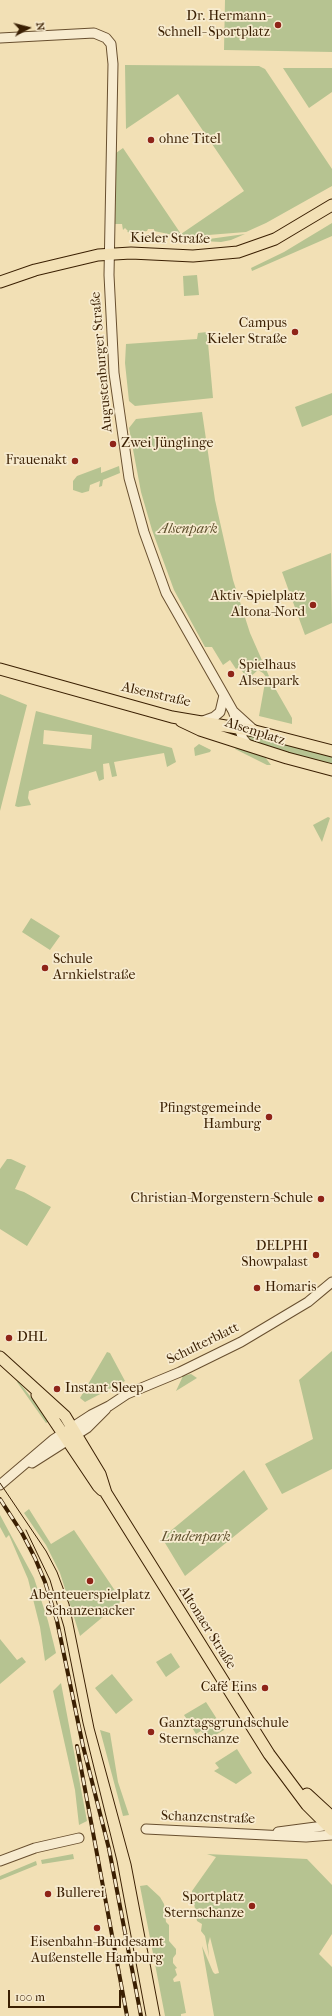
<!DOCTYPE html>
<meta charset="utf-8">
<style>
body{margin:0}
#map{position:relative;width:332px;height:2016px;overflow:hidden;background:#f2e0b5;font-family:"IM FELL French Canon",serif}
canvas{display:block}
.north{position:absolute;left:8px;top:8px;width:40px;height:40px;-webkit-text-stroke:3px #f7ebcf;paint-order:stroke;rotate:83deg;font-size:11px;font-weight:700;line-height:16px;text-align:center;color:#3a1f02}
.north::after{content:'';display:block;margin:auto;width:14px;height:18px;background:#3a1f02;clip-path:polygon(50% 0,100% 100%,50% 72%,0 100%)}
.scale{position:absolute;left:8px;top:1990px;width:113px;height:18px;box-sizing:border-box;border:2px solid #3a1f02;border-top:0;padding-left:5px;font-size:12px;line-height:14px;white-space:nowrap;color:#3a1f02;-webkit-text-stroke:3px #f7ebcf;paint-order:stroke}
</style>
<div id="map">
<canvas width="332" height="2016"></canvas>
<div class="north">N</div>
<div class="scale">100 m</div>
</div>
<script>
const ctx = document.querySelector('canvas').getContext('2d');
ctx.lineJoin = 'round';
function fill(path, color) {
  ctx.fillStyle = color;
  ctx.fill(path, 'evenodd');
}
function toPath(rows) {
  const path = new Path2D();
  for (const r of rows) {
    path.moveTo(r[0], r[1]);
    for (let i = 2; i < r.length; i += 2) path.lineTo(r[i], r[i + 1]);
  }
  return path;
}
function strokePath(path, color, width, dash) {
  ctx.strokeStyle = color;
  ctx.lineWidth = width;
  ctx.lineCap = dash ? 'butt' : 'round';
  ctx.setLineDash(dash || []);
  ctx.stroke(path);
}
function drawText(font, color, halo, rows, align = 'center') {
  ctx.font = font + ' "IM FELL French Canon",serif';
  ctx.lineWidth = 3.5;
  ctx.setLineDash([]);
  ctx.textBaseline = 'middle';
  ctx.strokeStyle = halo;
  ctx.fillStyle = color;
  for (const [text, x, y, turn = 0] of rows) {
    ctx.save();
    ctx.translate(x, y);
    ctx.rotate((+turn || 0) * Math.PI / 180);
    ctx.textAlign = isNaN(turn) ? turn : align;
    if (halo) ctx.strokeText(text, 0, 0);
    ctx.fillText(text, 0, 0);
    ctx.restore();
  }
}
const green = toPath([
 [225,0,332,0,332,52,224,50],
 [125,65,259,66,265,69,332,169,332,186,266,223,246,232,183,237,154,231,154,229,148,229,147,231,134,233,127,232,128,231,125,228,123,230,122,224,115,224,116,153,123,148,181,234,244,191,178,94,126,129],
 [283,68,332,68,332,92,309,108],
 [332,223,332,236,252,271,251,268,284,252],
 [245,234,231,240,221,242,183,240,209,239],
 [197,275,199,295,184,296,183,276],
 [207,332,213,398,135,406,129,401,125,363,126,344,197,339,198,333],
 [332,393,332,415,302,427,295,407],
 [202,412,215,500,233,580,250,633,272,683,292,718,292,724,259,716,266,677,263,673,258,670,248,679,239,667,236,669,230,660,223,665,212,647,205,647,174,590,152,530,141,492,129,428,136,419],
 [119,466,120,473,103,480,102,486,99,487,100,481,90,485,89,491,82,493,73,490,73,481,77,476,101,467,101,473],
 [331,553,332,623,305,635,282,572],
 [0,694,27,705,0,811],
 [36,711,172,748,176,762,167,767,164,753,114,762,117,776,112,777,109,763,103,764,104,779,99,781,96,771,29,791,28,798,31,805,18,807,15,806],
 [44,730,92,735,91,749,43,744],
 [243,733,332,755,332,765,257,744,247,739],
 [199,744,211,750,210,752,195,756,194,748],
 [236,748,265,757,271,765,267,765,235,749],
 [328,817,330,818,322,842,313,825],
 [31,918,60,936,50,950,22,932],
 [7,1159,11,1159,26,1166,15,1189,24,1192,51,1207,27,1246,0,1229,0,1169],
 [332,1351,332,1469,282,1494,265,1464,313,1439,299,1380],
 [107,1352,110,1353,125,1381,85,1402,80,1398],
 [191,1374,197,1378,176,1391,183,1376],
 [18,1381,50,1421,46,1423,17,1382],
 [244,1470,268,1509,185,1576,162,1538],
 [29,1509,51,1544,74,1530,122,1601,80,1636,60,1573,46,1545,24,1513],
 [0,1515,34,1578,48,1621,56,1653,45,1661,40,1627,28,1579,9,1535,6,1538,0,1527],
 [0,1639,17,1660,22,1657,26,1662,0,1684],
 [171,1653,180,1667,166,1677,156,1662],
 [112,1674,133,1700,116,1714,95,1688],
 [61,1683,87,1821,79,1825,75,1790,53,1691],
 [206,1702,224,1730,207,1740,201,1731,196,1734,184,1715],
 [100,1730,110,1733,118,1782,129,1815,123,1816],
 [237,1749,252,1773,236,1784,214,1771,219,1768,215,1763],
 [73,1854,74,1859,42,1864,41,1860],
 [207,1854,307,1859,332,1885,332,1934,319,1954,332,1967,332,2016,214,2016,202,1946,213,1972,215,1974,219,1973,210,1937,208,1945,209,1957,205,1936,201,1931,202,1924,197,1921,192,1891,216,1857],
 [36,1861,37,1865,0,1880,0,1876],
 [147,1885,160,1897,164,1904,166,1922,169,1925,169,1941,176,1949,176,1954,173,1958,173,1963,177,1968,175,1969,177,1975,173,1979,174,1982,180,1981,186,2013,181,2014,181,2016,165,2016,140,1886]
]);
const minor = toPath([
 [0,38,94,33,106,38,111,44,113,64,109,275,114,373,129,478,144,532,166,593,224,695,233,711,243,739,248,745],
 [233,711,255,731],
 [203,721,214,717,220,712,224,695],
 [32,1463,87,1428,106,1409],
 [0,1485,54,1439,91,1415,109,1406,127,1394,180,1372,241,1342,308,1302,332,1282],
 [146,1829,306,1837,332,1835],
 [278,1832,331,1825],
 [0,1861,35,1848,79,1838]
]);
const major = toPath([
 [0,282,35,270,98,255,131,253,193,256,238,252,275,239,332,205],
 [0,669,172,717,255,731,332,751],
 [181,721,200,730,287,758,332,770],
 [0,1357,65,1416,100,1474,106,1493,269,1754,307,1805,332,1830],
 [37,1395,98,1486,102,1490],
 [307,1794,332,1817]
]);
const tram = toPath([
 [0,1483,46,1551,57,1572,69,1604,94,1728,131,1864,160,2016],
 [26,1530,50,1580,64,1627,83,1723,117,1861,146,2016]
]);
const rail = toPath([
 [0,1499,22,1533,35,1558,45,1582,57,1621,83,1746,109,1849,141,2016],
 [77,1746,127,2016]
]);
const markers = [
 [278,25,4,"#8f2418"],
 [151,140,4,"#8f2418"],
 [295,332,4,"#8f2418"],
 [113,444,4,"#8f2418"],
 [75,461,4,"#8f2418"],
 [313,605,4,"#8f2418"],
 [231,674,4,"#8f2418"],
 [45,968,4,"#8f2418"],
 [269,1117,4,"#8f2418"],
 [321,1199,4,"#8f2418"],
 [316,1255,4,"#8f2418"],
 [257,1288,4,"#8f2418"],
 [9,1338,4,"#8f2418"],
 [57,1389,4,"#8f2418"],
 [90,1581,4,"#8f2418"],
 [265,1688,4,"#8f2418"],
 [151,1732,4,"#8f2418"],
 [48,1894,4,"#8f2418"],
 [252,1906,4,"#8f2418"],
 [97,1928,4,"#8f2418"]
];
const poiNames = [
 ["Dr. Hermann-",270,17],
 ["Schnell- Sportplatz",270,33],
 ["ohne Titel",159,140,"left"],
 ["Campus",287,324],
 ["Kieler Straße",287,340],
 ["Zwei Jünglinge",121,444,"left"],
 ["Frauenakt",67,461],
 ["Aktiv-Spielplatz",305,597],
 ["Altona-Nord",305,613],
 ["Spielhaus",239,666,"left"],
 ["Alsenpark",239,682,"left"],
 ["Schule",53,960,"left"],
 ["Arnkielstraße",53,976,"left"],
 ["Pfingstgemeinde",261,1109],
 ["Hamburg",261,1125],
 ["Christian-Morgenstern-Schule",313,1199],
 ["DELPHI",308,1247],
 ["Showpalast",308,1263],
 ["Homaris",265,1288,"left"],
 ["DHL",17,1338,"left"],
 ["Instant Sleep",65,1389,"left"],
 ["Abenteuerspielplatz",90,1596,"center"],
 ["Schanzenacker",90,1612,"center"],
 ["Café Eins",257,1688],
 ["Ganztagsgrundschule",159,1724,"left"],
 ["Sternschanze",159,1740,"left"],
 ["Bullerei",56,1894,"left"],
 ["Sportplatz",244,1898],
 ["Sternschanze",244,1914],
 ["Eisenbahn-Bundesamt",97,1943,"center"],
 ["Außenstelle Hamburg",97,1959,"center"]
];
const streetNames = [
 ["Kieler Straße",170,239,1],
 ["Augustenburger Straße",102,362,-95],
 ["Alsenstraße",156,695,13],
 ["Alsenplatz",255,732,18],
 ["Schulterblatt",203,1344,-26],
 ["Altonaer Straße",207,1628,58],
 ["Schanzenstraße",208,1818,2]
];
const parkNames = [
 ["Alsenpark",188,530],
 ["Lindenpark",196,1538]
];
fill(green, '#b6c391');
strokePath(minor, '#684f2f', 11);
strokePath(major, '#3a1f02', 13);
strokePath(minor, '#f7ebcf', 9);
strokePath(major, '#f2e0b5', 11);
strokePath(tram, '#3a1f02', 1);
strokePath(rail, '#3a1f02', 4);
strokePath(rail, '#f7ebcf', 2.5, [8]);
for (const [x, y, r, color] of markers) {
  const dot = new Path2D();
  dot.arc(x, y, r, 0, 2 * Math.PI);
  ctx.fillStyle = color;
  ctx.fill(dot);
  strokePath(dot, '#f7ebcf', 1.5);
}
drawText('14px', '#3a1f02', '#f7ebcf', poiNames, 'right');
drawText('14px', '#3a1f02', '#f7ebcf', streetNames);
drawText('italic 14px', '#5f502d', '#f7ebcf', parkNames);
</script>
